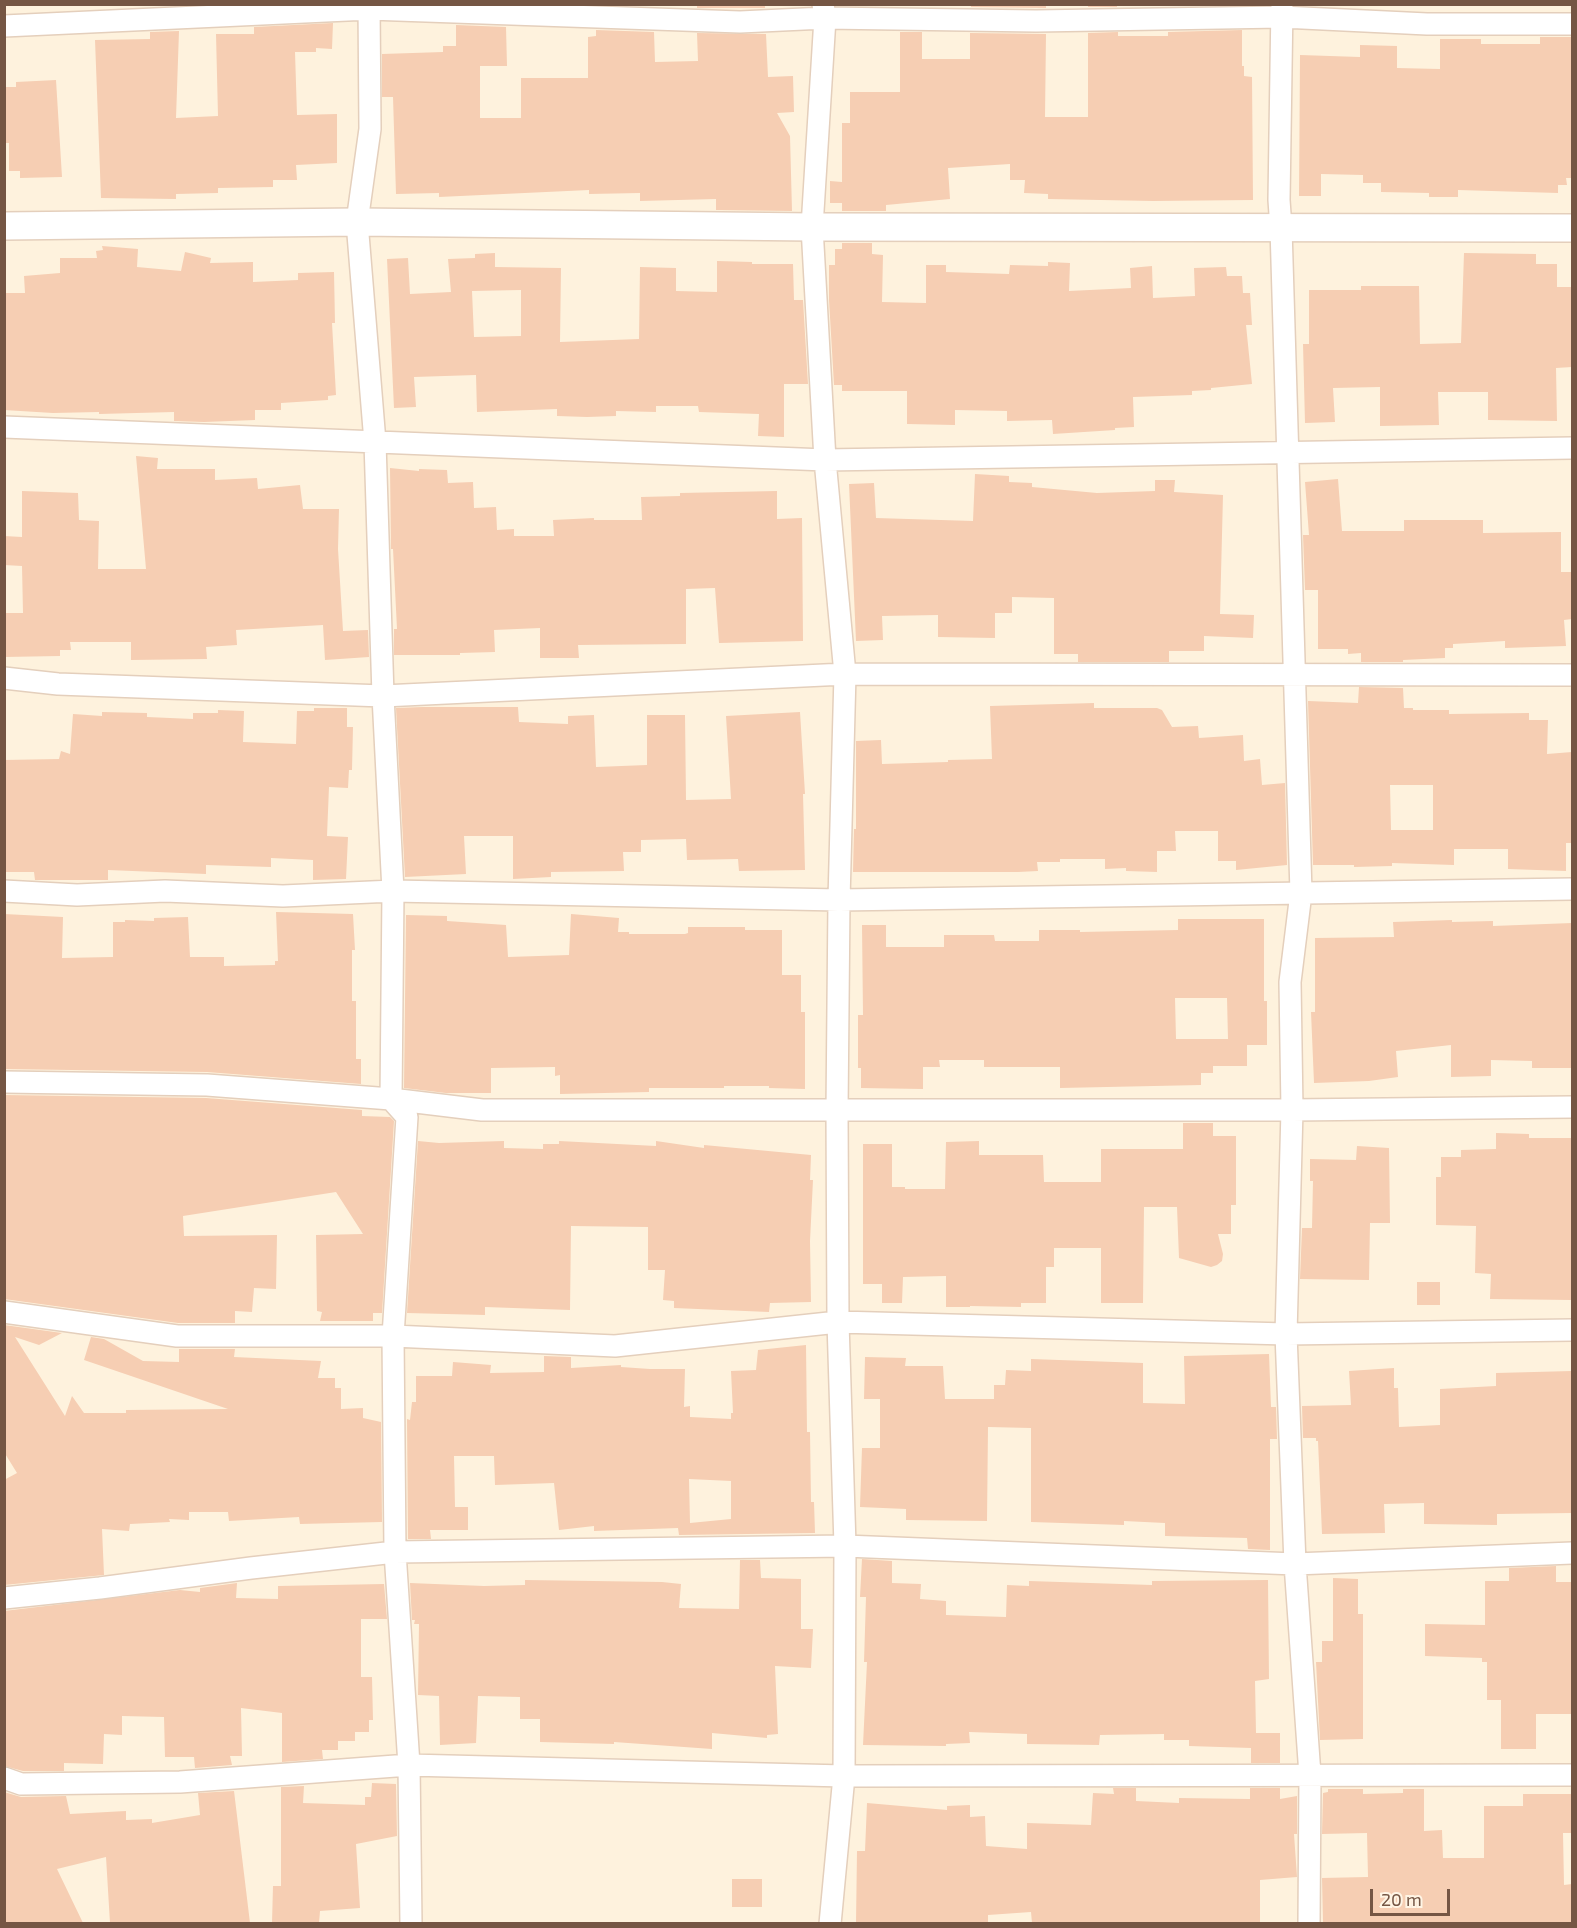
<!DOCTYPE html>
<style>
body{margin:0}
#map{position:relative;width:1577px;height:1928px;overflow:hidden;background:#fef2dd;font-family:"Exo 2",sans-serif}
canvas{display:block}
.frame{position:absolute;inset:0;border:6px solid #755644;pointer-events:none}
.scale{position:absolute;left:1370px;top:1889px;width:80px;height:27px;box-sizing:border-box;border:3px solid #755644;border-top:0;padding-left:8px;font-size:18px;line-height:21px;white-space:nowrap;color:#755644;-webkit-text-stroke:4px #fff5e5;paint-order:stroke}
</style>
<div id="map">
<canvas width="1577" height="1928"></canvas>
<div class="frame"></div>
<div class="scale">20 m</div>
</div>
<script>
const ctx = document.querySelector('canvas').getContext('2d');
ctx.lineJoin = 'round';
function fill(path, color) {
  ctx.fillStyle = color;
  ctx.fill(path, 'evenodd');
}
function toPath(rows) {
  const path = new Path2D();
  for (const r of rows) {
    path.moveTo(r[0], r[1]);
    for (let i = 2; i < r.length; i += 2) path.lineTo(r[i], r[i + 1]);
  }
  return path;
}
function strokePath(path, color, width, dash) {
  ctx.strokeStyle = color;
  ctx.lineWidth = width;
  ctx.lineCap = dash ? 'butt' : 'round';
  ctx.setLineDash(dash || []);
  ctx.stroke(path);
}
const building = toPath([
 [697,4,765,4,765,8,697,8],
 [971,4,1046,4,1046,8,971,7],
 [1088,4,1117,4,1117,7,1088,7],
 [1166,4,1249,4,1249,5,1167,6],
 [333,23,332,49,316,48,316,52,295,52,297,115,337,114,337,163,296,165,297,180,273,180,273,187,218,188,218,193,176,194,176,199,101,198,95,40,150,39,150,32,179,31,176,118,218,116,216,34,254,34,254,27],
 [456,25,506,27,507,66,480,66,480,118,521,118,521,78,588,78,588,37,596,36,596,30,654,32,655,62,698,61,697,33,766,34,768,77,793,76,794,112,777,113,790,136,792,211,716,210,716,199,640,201,640,193,589,194,589,190,439,197,439,193,396,194,393,97,382,97,382,54,443,52,443,46,456,46],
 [1242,30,1242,66,1244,66,1244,76,1252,77,1253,200,1153,201,1048,199,1048,194,1024,193,1025,180,1010,180,1010,164,948,168,950,199,886,205,886,211,842,211,842,203,830,203,830,181,842,182,842,123,850,123,850,92,900,92,900,32,922,32,922,59,970,59,970,33,1046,34,1045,117,1088,117,1088,33,1118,32,1118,36,1168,36,1168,32],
 [1540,37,1572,37,1572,178,1566,178,1567,185,1558,185,1558,193,1458,190,1458,197,1429,197,1429,193,1381,192,1381,183,1363,183,1363,175,1321,174,1321,196,1299,196,1300,55,1360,57,1360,45,1397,46,1397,68,1440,69,1440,39,1481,39,1481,44,1540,44],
 [56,80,62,177,20,178,20,171,9,171,9,143,4,143,4,87,16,87,16,82],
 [842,243,872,243,872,254,883,255,882,302,926,303,926,265,946,265,946,272,1009,274,1010,265,1048,266,1048,262,1070,263,1069,291,1131,288,1130,268,1152,266,1153,298,1195,296,1194,268,1226,267,1227,276,1242,276,1243,293,1250,293,1252,325,1246,325,1252,384,1211,388,1211,390,1192,391,1192,395,1133,397,1134,427,1115,428,1115,430,1053,434,1052,420,1007,421,1007,411,955,410,955,425,907,424,907,391,842,391,842,385,834,385,829,300,829,265,835,265,835,249,842,249],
 [102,246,138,249,137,267,181,271,185,252,211,258,210,263,253,262,253,282,298,280,298,273,334,272,335,323,332,323,336,395,328,396,328,400,281,403,281,410,255,410,255,420,204,422,174,421,174,412,99,414,99,412,53,413,4,410,4,293,25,293,24,276,60,273,60,258,97,258,96,251,103,250],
 [495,253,495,267,561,268,560,342,639,339,640,267,676,268,676,291,717,292,717,261,752,262,752,264,793,264,794,300,803,300,808,384,784,384,784,437,758,436,759,414,699,412,698,406,656,406,656,412,616,411,616,416,587,417,557,416,557,409,477,412,476,375,414,377,416,407,394,408,387,259,408,258,410,294,451,292,448,259,475,258,475,254],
 [521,290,521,336,474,337,472,291],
 [1464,253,1536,254,1536,264,1557,264,1557,287,1572,287,1572,367,1556,368,1557,421,1488,420,1488,392,1438,392,1439,425,1380,426,1380,387,1333,388,1335,422,1305,423,1303,344,1309,344,1309,290,1361,290,1361,286,1419,286,1420,344,1461,343],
 [136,456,158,458,157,469,215,469,215,480,257,478,258,489,300,485,303,509,339,509,338,549,343,631,368,630,369,657,325,660,323,625,236,630,237,645,206,647,207,659,131,660,131,642,70,642,71,650,60,650,60,656,4,657,4,613,23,613,22,566,4,565,4,536,22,537,22,491,78,493,79,520,99,521,98,569,146,569],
 [390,468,419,471,419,469,447,470,448,483,473,482,474,508,496,507,497,530,514,529,514,536,554,536,553,520,594,518,594,520,642,520,641,497,680,496,680,493,777,491,777,519,802,518,803,641,719,643,715,588,686,589,686,644,578,645,579,658,540,658,540,628,494,630,495,652,460,653,460,655,394,655,394,629,397,629,393,549,391,549],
 [975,474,1009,476,1009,482,1032,483,1032,487,1097,493,1155,491,1155,480,1175,480,1174,492,1223,495,1220,614,1254,615,1253,638,1204,636,1204,651,1169,651,1169,662,1078,662,1078,654,1054,654,1054,598,1012,597,1012,613,995,613,995,638,938,637,938,615,882,616,883,640,856,641,849,484,874,483,876,518,973,521],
 [1338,479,1342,531,1404,531,1404,520,1483,520,1483,533,1561,532,1561,572,1572,572,1572,619,1564,620,1566,646,1505,648,1505,641,1453,644,1453,648,1445,648,1445,658,1403,660,1403,662,1361,662,1361,653,1348,654,1348,649,1318,649,1318,590,1305,590,1303,535,1309,535,1305,482],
 [1359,687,1403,688,1404,708,1413,708,1413,710,1449,710,1449,714,1529,713,1529,720,1548,720,1547,754,1572,752,1572,843,1566,843,1566,871,1508,869,1508,849,1454,849,1454,865,1392,863,1392,866,1354,867,1354,865,1313,865,1308,701,1358,703],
 [1390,785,1433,785,1433,830,1391,830],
 [1094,703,1094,708,1157,708,1162,710,1172,727,1198,726,1199,738,1243,735,1244,761,1260,759,1262,785,1285,783,1287,865,1236,870,1236,861,1218,861,1218,831,1175,831,1176,851,1157,851,1157,872,1126,871,1126,868,1105,869,1105,859,1060,859,1060,862,1037,862,1038,871,1018,872,853,872,854,829,856,829,856,741,881,740,882,764,948,762,948,760,992,759,990,706],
 [423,707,518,707,519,722,568,724,568,716,594,715,596,767,647,765,647,715,685,715,686,800,731,799,726,716,800,712,805,794,803,794,805,870,739,871,738,859,687,860,686,839,641,840,641,852,623,852,624,871,551,872,551,877,513,879,513,836,464,836,466,874,405,877,396,708],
 [314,708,347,708,347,727,353,727,352,770,349,770,348,788,329,787,327,836,348,837,346,879,313,880,313,860,271,858,271,867,206,865,206,874,108,870,108,880,35,880,34,872,4,872,4,760,59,759,61,751,70,754,73,714,102,716,102,712,147,713,147,717,193,719,193,713,218,713,218,710,244,711,243,742,296,744,297,711,314,711],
 [276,912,353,914,355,950,352,950,352,1001,356,1001,356,1059,361,1059,361,1084,207,1072,4,1069,4,914,63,917,62,958,113,957,113,922,125,922,125,920,154,921,154,918,188,917,190,957,224,957,224,966,275,965,275,961,278,961],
 [571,914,619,918,618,932,629,932,629,934,685,934,688,933,688,927,745,927,745,930,782,930,782,975,801,975,801,1012,805,1012,805,1089,769,1088,769,1086,724,1086,724,1088,649,1088,649,1092,560,1094,560,1075,555,1076,555,1067,491,1068,491,1093,446,1093,404,1088,406,915,447,916,447,921,506,925,508,957,569,955],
 [1178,919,1264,919,1264,1001,1267,1001,1267,1045,1247,1045,1247,1066,1213,1066,1213,1073,1201,1073,1201,1085,1060,1088,1060,1067,984,1067,984,1060,939,1060,940,1067,923,1067,923,1089,861,1088,861,1068,858,1068,858,1015,863,1015,862,925,886,925,886,947,944,947,944,935,994,935,995,941,1039,941,1039,930,1080,930,1080,932,1178,930],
 [1175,998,1227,998,1228,1039,1176,1039],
 [1452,920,1452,922,1493,921,1493,926,1572,923,1572,1068,1532,1068,1532,1061,1491,1060,1491,1076,1451,1077,1451,1045,1396,1051,1398,1077,1369,1081,1314,1083,1311,1012,1315,1012,1315,938,1394,937,1393,922],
 [4,1095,206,1098,362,1110,362,1116,390,1117,394,1121,382,1313,373,1313,373,1321,320,1321,322,1312,317,1311,316,1235,363,1234,336,1192,183,1216,184,1236,277,1235,276,1289,254,1288,252,1312,235,1311,235,1323,178,1323,4,1299],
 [1183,1123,1213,1123,1213,1136,1236,1136,1236,1205,1231,1205,1231,1234,1218,1234,1223,1254,1222,1261,1217,1265,1211,1267,1179,1258,1177,1207,1144,1207,1143,1303,1101,1303,1101,1248,1054,1248,1054,1267,1046,1267,1046,1303,1021,1303,1021,1307,970,1306,970,1307,946,1307,946,1276,903,1277,902,1303,882,1303,882,1284,863,1284,863,1144,892,1144,892,1187,905,1187,905,1189,945,1189,946,1142,979,1141,979,1155,1043,1155,1044,1182,1101,1182,1101,1149,1183,1149],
 [1496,1133,1529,1134,1529,1138,1572,1138,1571,1300,1490,1299,1491,1274,1475,1273,1476,1226,1436,1225,1436,1177,1441,1177,1441,1157,1461,1157,1461,1150,1496,1149],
 [418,1141,439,1143,504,1141,504,1148,543,1149,543,1144,559,1144,559,1141,656,1146,656,1141,704,1148,704,1145,811,1155,810,1180,813,1180,810,1241,811,1302,770,1303,769,1312,674,1308,674,1301,663,1300,665,1270,648,1270,648,1227,571,1226,570,1310,485,1307,485,1315,407,1313],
 [1357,1146,1389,1148,1390,1223,1370,1223,1369,1280,1300,1279,1302,1228,1312,1228,1313,1181,1310,1181,1310,1159,1356,1160],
 [1417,1282,1440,1282,1440,1305,1417,1305],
 [4,1325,62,1333,39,1345,15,1337,65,1416,72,1396,84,1413,126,1413,126,1410,228,1409,84,1360,91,1337,104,1339,143,1361,179,1362,179,1349,235,1349,234,1357,321,1361,318,1378,335,1378,335,1388,341,1388,341,1409,363,1408,363,1418,381,1422,382,1522,300,1524,299,1517,229,1521,228,1512,189,1512,189,1520,169,1519,170,1522,130,1524,129,1531,102,1529,104,1575,4,1585,4,1480,17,1473,4,1452],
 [806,1345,807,1432,810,1432,811,1502,814,1502,815,1533,679,1535,678,1528,594,1531,594,1526,559,1530,554,1483,495,1485,494,1456,454,1456,455,1507,468,1507,468,1530,430,1530,431,1539,408,1539,407,1419,410,1420,412,1402,416,1402,416,1376,452,1376,453,1362,491,1365,490,1373,544,1372,544,1356,571,1357,571,1368,621,1365,621,1367,650,1369,685,1369,684,1407,690,1406,690,1417,731,1419,731,1413,733,1413,731,1371,756,1370,758,1350],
 [689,1479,731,1481,731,1519,690,1523],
 [1269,1354,1271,1407,1276,1407,1277,1439,1270,1439,1270,1550,1248,1549,1247,1538,1165,1536,1165,1523,1124,1521,1124,1525,1031,1522,1031,1428,988,1427,987,1521,906,1520,906,1509,860,1507,862,1448,880,1448,880,1399,864,1399,865,1357,906,1358,905,1366,943,1366,945,1399,994,1399,994,1385,1005,1385,1006,1370,1031,1371,1031,1359,1143,1363,1143,1403,1185,1404,1184,1356],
 [1394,1368,1394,1388,1398,1388,1399,1427,1440,1425,1440,1389,1496,1386,1496,1373,1572,1371,1572,1513,1497,1514,1497,1525,1424,1524,1424,1503,1384,1504,1385,1533,1322,1534,1318,1441,1316,1441,1316,1438,1303,1438,1302,1406,1351,1405,1349,1371],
 [862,1559,892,1561,892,1583,921,1584,920,1599,946,1601,946,1615,1006,1617,1007,1585,1029,1586,1029,1581,1152,1585,1152,1581,1268,1580,1269,1679,1255,1681,1256,1733,1280,1733,1280,1763,1251,1763,1251,1748,1189,1746,1189,1740,1164,1740,1164,1734,1100,1735,1099,1745,1027,1744,1027,1734,969,1732,970,1743,946,1744,946,1746,863,1745,867,1662,864,1662,866,1597,860,1597],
 [740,1560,760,1560,761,1578,801,1579,801,1629,813,1629,811,1668,775,1666,778,1734,767,1735,767,1738,712,1733,712,1749,614,1742,614,1744,540,1742,540,1719,520,1719,520,1697,478,1696,476,1743,440,1745,439,1696,418,1695,419,1624,414,1624,415,1620,412,1620,410,1583,484,1586,525,1585,525,1580,662,1582,681,1584,679,1608,739,1609],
 [1556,1566,1556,1582,1572,1582,1572,1714,1536,1714,1536,1749,1501,1749,1501,1700,1487,1700,1487,1662,1482,1662,1482,1658,1425,1656,1425,1624,1485,1625,1485,1581,1509,1581,1509,1568],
 [1333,1578,1358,1579,1358,1614,1363,1614,1363,1739,1320,1740,1316,1662,1322,1662,1322,1641,1333,1641],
 [237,1583,236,1598,278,1599,278,1586,384,1584,387,1619,361,1619,361,1677,372,1677,373,1720,369,1720,369,1732,355,1732,355,1741,338,1741,338,1750,322,1750,323,1759,282,1762,282,1713,241,1708,242,1756,230,1756,232,1765,195,1768,194,1757,165,1757,164,1717,122,1716,122,1735,104,1734,103,1764,64,1763,64,1771,23,1771,4,1766,4,1611,180,1590,200,1592,200,1588],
 [372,1783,396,1784,397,1836,356,1844,360,1908,320,1911,319,1923,272,1923,273,1886,281,1886,281,1787,304,1786,303,1803,365,1805,365,1797,371,1797],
 [1113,1788,1136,1788,1136,1801,1179,1803,1179,1798,1250,1799,1250,1788,1280,1788,1280,1799,1297,1796,1297,1834,1294,1834,1297,1877,1260,1880,1260,1923,1032,1923,1031,1912,988,1915,988,1923,856,1923,857,1851,865,1851,867,1803,947,1810,947,1806,970,1805,970,1817,985,1816,986,1846,1027,1849,1027,1823,1091,1825,1093,1793,1114,1794],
 [1328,1789,1363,1789,1363,1794,1403,1793,1403,1789,1424,1789,1424,1831,1442,1830,1443,1858,1484,1858,1484,1806,1523,1806,1523,1794,1572,1794,1572,1833,1563,1833,1564,1885,1572,1884,1572,1923,1323,1923,1322,1878,1368,1877,1367,1833,1322,1834,1323,1793,1328,1792],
 [234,1791,250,1923,110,1923,106,1857,57,1869,83,1923,4,1923,4,1792,21,1797,66,1796,70,1814,126,1811,126,1820,152,1819,152,1823,200,1815,198,1793],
 [732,1879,762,1879,762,1907,732,1907]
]);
const minor = toPath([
 [369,4,370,129,357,222,375,442,383,696,393,891,391,1099,407,1117,393,1336,395,1552,409,1765,411,1924],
 [823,4,825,18,812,227,825,460,845,674,839,900,837,1111,838,1322,845,1546,844,1776,830,1924],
 [1282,4,1279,200,1281,228,1301,893,1290,982,1292,1110,1286,1334,1295,1564,1310,1775,1309,1924],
 [4,26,369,9,740,22,825,18,1036,21,1282,17,1427,24,1572,24],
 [4,427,825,460,1572,448],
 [4,678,58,684,383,696,845,674,1572,675],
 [4,891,77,895,165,891,283,896,393,891,839,900,1572,889],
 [4,1082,207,1085,391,1099,482,1110,1292,1110,1572,1107],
 [4,1312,177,1336,393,1336,615,1346,838,1322,1286,1334,1572,1330],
 [4,1598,100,1588,251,1568,395,1552,845,1546,1295,1564,1572,1553],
 [4,1778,21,1784,180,1782,409,1765,844,1776,1572,1775]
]);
const tertiary = toPath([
 [4,226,357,222,812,227,1572,228]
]);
fill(building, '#f6ceb3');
strokePath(minor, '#e4cfbc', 24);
strokePath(tertiary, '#e4cfbc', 30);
strokePath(minor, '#fff', 21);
strokePath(tertiary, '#fff', 27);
</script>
